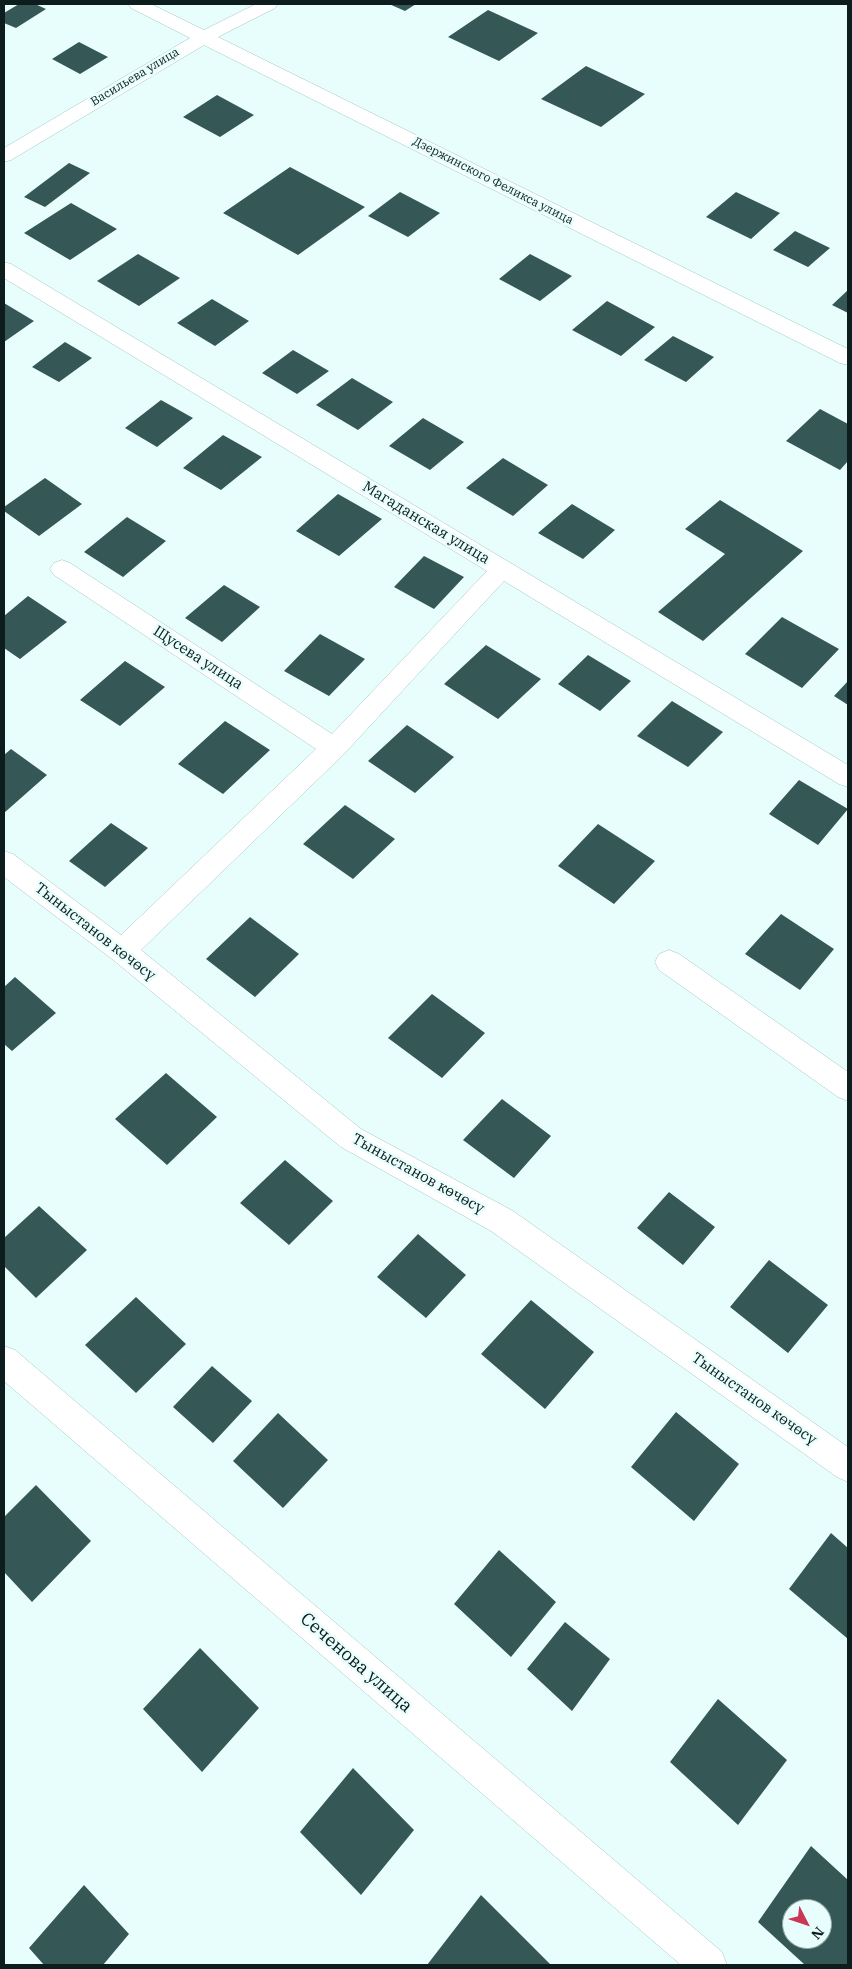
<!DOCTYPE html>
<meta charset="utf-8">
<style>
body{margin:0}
#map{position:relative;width:852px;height:1969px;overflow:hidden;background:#e7fefd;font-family:"IBM Plex Serif",serif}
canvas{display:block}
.frame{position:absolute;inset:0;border:5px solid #0d1c1c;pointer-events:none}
.north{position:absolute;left:782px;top:1899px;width:50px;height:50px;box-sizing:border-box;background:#e7fefd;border:1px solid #90a4a3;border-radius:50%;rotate:131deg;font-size:14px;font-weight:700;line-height:20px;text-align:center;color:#0d1c1c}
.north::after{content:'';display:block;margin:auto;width:18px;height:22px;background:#c93957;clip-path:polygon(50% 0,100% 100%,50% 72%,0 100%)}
</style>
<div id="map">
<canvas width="852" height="1969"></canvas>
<div class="frame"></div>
<div class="north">N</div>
</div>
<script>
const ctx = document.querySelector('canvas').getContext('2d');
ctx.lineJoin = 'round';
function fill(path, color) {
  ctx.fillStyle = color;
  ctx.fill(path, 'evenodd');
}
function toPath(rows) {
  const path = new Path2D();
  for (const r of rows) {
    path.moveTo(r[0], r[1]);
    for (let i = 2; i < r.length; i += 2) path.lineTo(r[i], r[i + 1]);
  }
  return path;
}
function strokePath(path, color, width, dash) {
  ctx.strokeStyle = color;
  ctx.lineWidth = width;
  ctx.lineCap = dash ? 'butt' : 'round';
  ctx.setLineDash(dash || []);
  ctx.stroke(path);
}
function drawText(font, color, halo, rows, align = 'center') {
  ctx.font = font + ' "IBM Plex Serif",serif';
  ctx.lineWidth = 5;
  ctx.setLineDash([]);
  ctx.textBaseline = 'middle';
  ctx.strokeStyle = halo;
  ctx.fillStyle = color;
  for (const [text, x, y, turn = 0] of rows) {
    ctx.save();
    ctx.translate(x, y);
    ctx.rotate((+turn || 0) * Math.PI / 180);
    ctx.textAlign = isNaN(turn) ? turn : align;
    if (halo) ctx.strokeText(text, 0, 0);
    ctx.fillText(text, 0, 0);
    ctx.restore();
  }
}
const building = toPath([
 [19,4,35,4,46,9,16,28,4,23,4,13],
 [389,4,416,4,405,11],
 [488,10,538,33,499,61,448,37],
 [79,42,108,57,80,74,52,59],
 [586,66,645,94,601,127,541,99],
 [217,95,254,115,220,137,183,117],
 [69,163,90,173,45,207,24,197],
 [290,167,365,207,298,255,223,213],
 [400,192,440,213,408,237,368,216],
 [736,192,780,213,751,239,706,217],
 [71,203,117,229,70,260,24,233],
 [795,231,830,248,808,267,773,250],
 [138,254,180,278,139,306,97,281],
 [530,254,572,276,540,301,499,279],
 [848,290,848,313,832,305],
 [212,299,249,321,215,346,177,323],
 [607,301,655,327,621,356,572,330],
 [4,303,34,321,4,342],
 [673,336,714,357,686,382,644,360],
 [65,342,92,358,59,382,32,367],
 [293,350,329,371,297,394,262,373],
 [352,378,393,402,358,430,316,405],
 [161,400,193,418,157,447,125,428],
 [820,409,848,424,848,461,840,470,786,441],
 [423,418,464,442,430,470,389,446],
 [223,435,262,457,221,490,183,468],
 [503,458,548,485,513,516,466,488],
 [45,478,82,504,39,536,4,511,4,507],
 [338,494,382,519,339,556,296,531],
 [720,500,803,551,703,641,658,612,725,554,685,529],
 [572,504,615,530,583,559,538,533],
 [127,517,166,541,123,577,84,552],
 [424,556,464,577,434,609,394,587],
 [224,585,260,607,222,642,185,618],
 [28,596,67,622,20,659,4,648,4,616],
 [782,617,839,649,802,688,745,654],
 [320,634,365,659,329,696,284,671],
 [486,645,541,679,498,719,444,684],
 [588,655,631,681,600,711,558,684],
 [125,661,165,687,120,726,80,700],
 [848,681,848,705,834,696],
 [672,701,723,732,688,767,637,736],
 [225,721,270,750,223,794,178,764],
 [407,725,454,757,415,793,368,761],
 [11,749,47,775,4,813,4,755],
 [799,780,848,809,818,845,769,814],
 [345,805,395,839,353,879,303,844],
 [111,823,148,848,105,887,69,861],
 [598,824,655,861,614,904,558,866],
 [781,914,834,949,800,990,745,954],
 [250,917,299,954,255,997,206,959],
 [15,977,56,1013,12,1051,4,1044,4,987],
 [432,994,485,1033,442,1078,388,1038],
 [166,1073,217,1117,167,1165,115,1119],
 [502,1099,551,1136,514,1178,463,1140],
 [285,1160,333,1201,289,1245,240,1203],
 [669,1192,715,1227,683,1265,637,1228],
 [39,1206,87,1250,36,1298,4,1266,4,1238],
 [418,1234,466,1275,426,1318,377,1277],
 [769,1260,828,1305,788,1353,730,1307],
 [136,1297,186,1344,136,1393,85,1345],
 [531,1300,594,1352,545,1409,481,1354],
 [212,1366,252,1401,213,1443,173,1407],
 [676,1412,739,1464,694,1521,631,1467],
 [278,1413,328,1460,283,1508,233,1461],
 [36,1485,91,1541,32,1602,4,1572,4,1517],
 [831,1533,848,1548,848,1639,789,1589],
 [499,1550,556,1602,511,1657,454,1604],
 [565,1622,610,1659,572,1711,527,1669],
 [200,1648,259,1708,202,1772,143,1709],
 [718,1699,787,1760,738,1825,670,1762],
 [353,1768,414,1830,361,1895,300,1832],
 [811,1846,848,1880,848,1965,805,1965,758,1922],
 [792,1909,822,1909,822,1939,792,1939],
 [84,1885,129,1934,103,1965,44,1965,29,1948],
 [481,1895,551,1965,427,1965]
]);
const minor = toPath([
 [128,4,151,4,204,30,256,4,278,4,275,8,218,37,848,349,848,365,840,363,204,45,11,160,4,162,4,148,190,38,131,8,128,4],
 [4,262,11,264,848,765,848,787,839,784,504,581,343,755,141,950,361,1129,513,1211,848,1447,848,1482,837,1477,491,1231,341,1147,112,959,4,877,4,851,13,854,121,935,316,749,54,575,50,569,54,563,62,560,70,563,332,734,487,571,4,278,4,262],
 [669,950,679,954,848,1072,848,1101,838,1097,659,970,655,962,659,954,669,950],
 [4,1346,15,1350,722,1952,727,1965,681,1965,4,1381,4,1346]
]);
const farStreetnames = [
 ["Васильева улица",135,77,-31],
 ["Дзержинского Феликса улица",493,181,27]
];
const streetNames = [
 ["Магаданская улица",426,523,31],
 ["Щусева улица",198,658,33],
 ["Тыныстанов көчөсү",95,932,38],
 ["Тыныстанов көчөсү",418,1174,29],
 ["Тыныстанов көчөсү",754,1399,35]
];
const nearStreetnames = [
 ["Сеченова улица",356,1663,41]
];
fill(building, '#355857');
strokePath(minor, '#a0c6c4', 1);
fill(minor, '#fff');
drawText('12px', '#0d1c1c', '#e7fefd', farStreetnames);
drawText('15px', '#0d1c1c', '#e7fefd', streetNames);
drawText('18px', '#0d1c1c', '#e7fefd', nearStreetnames);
</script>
